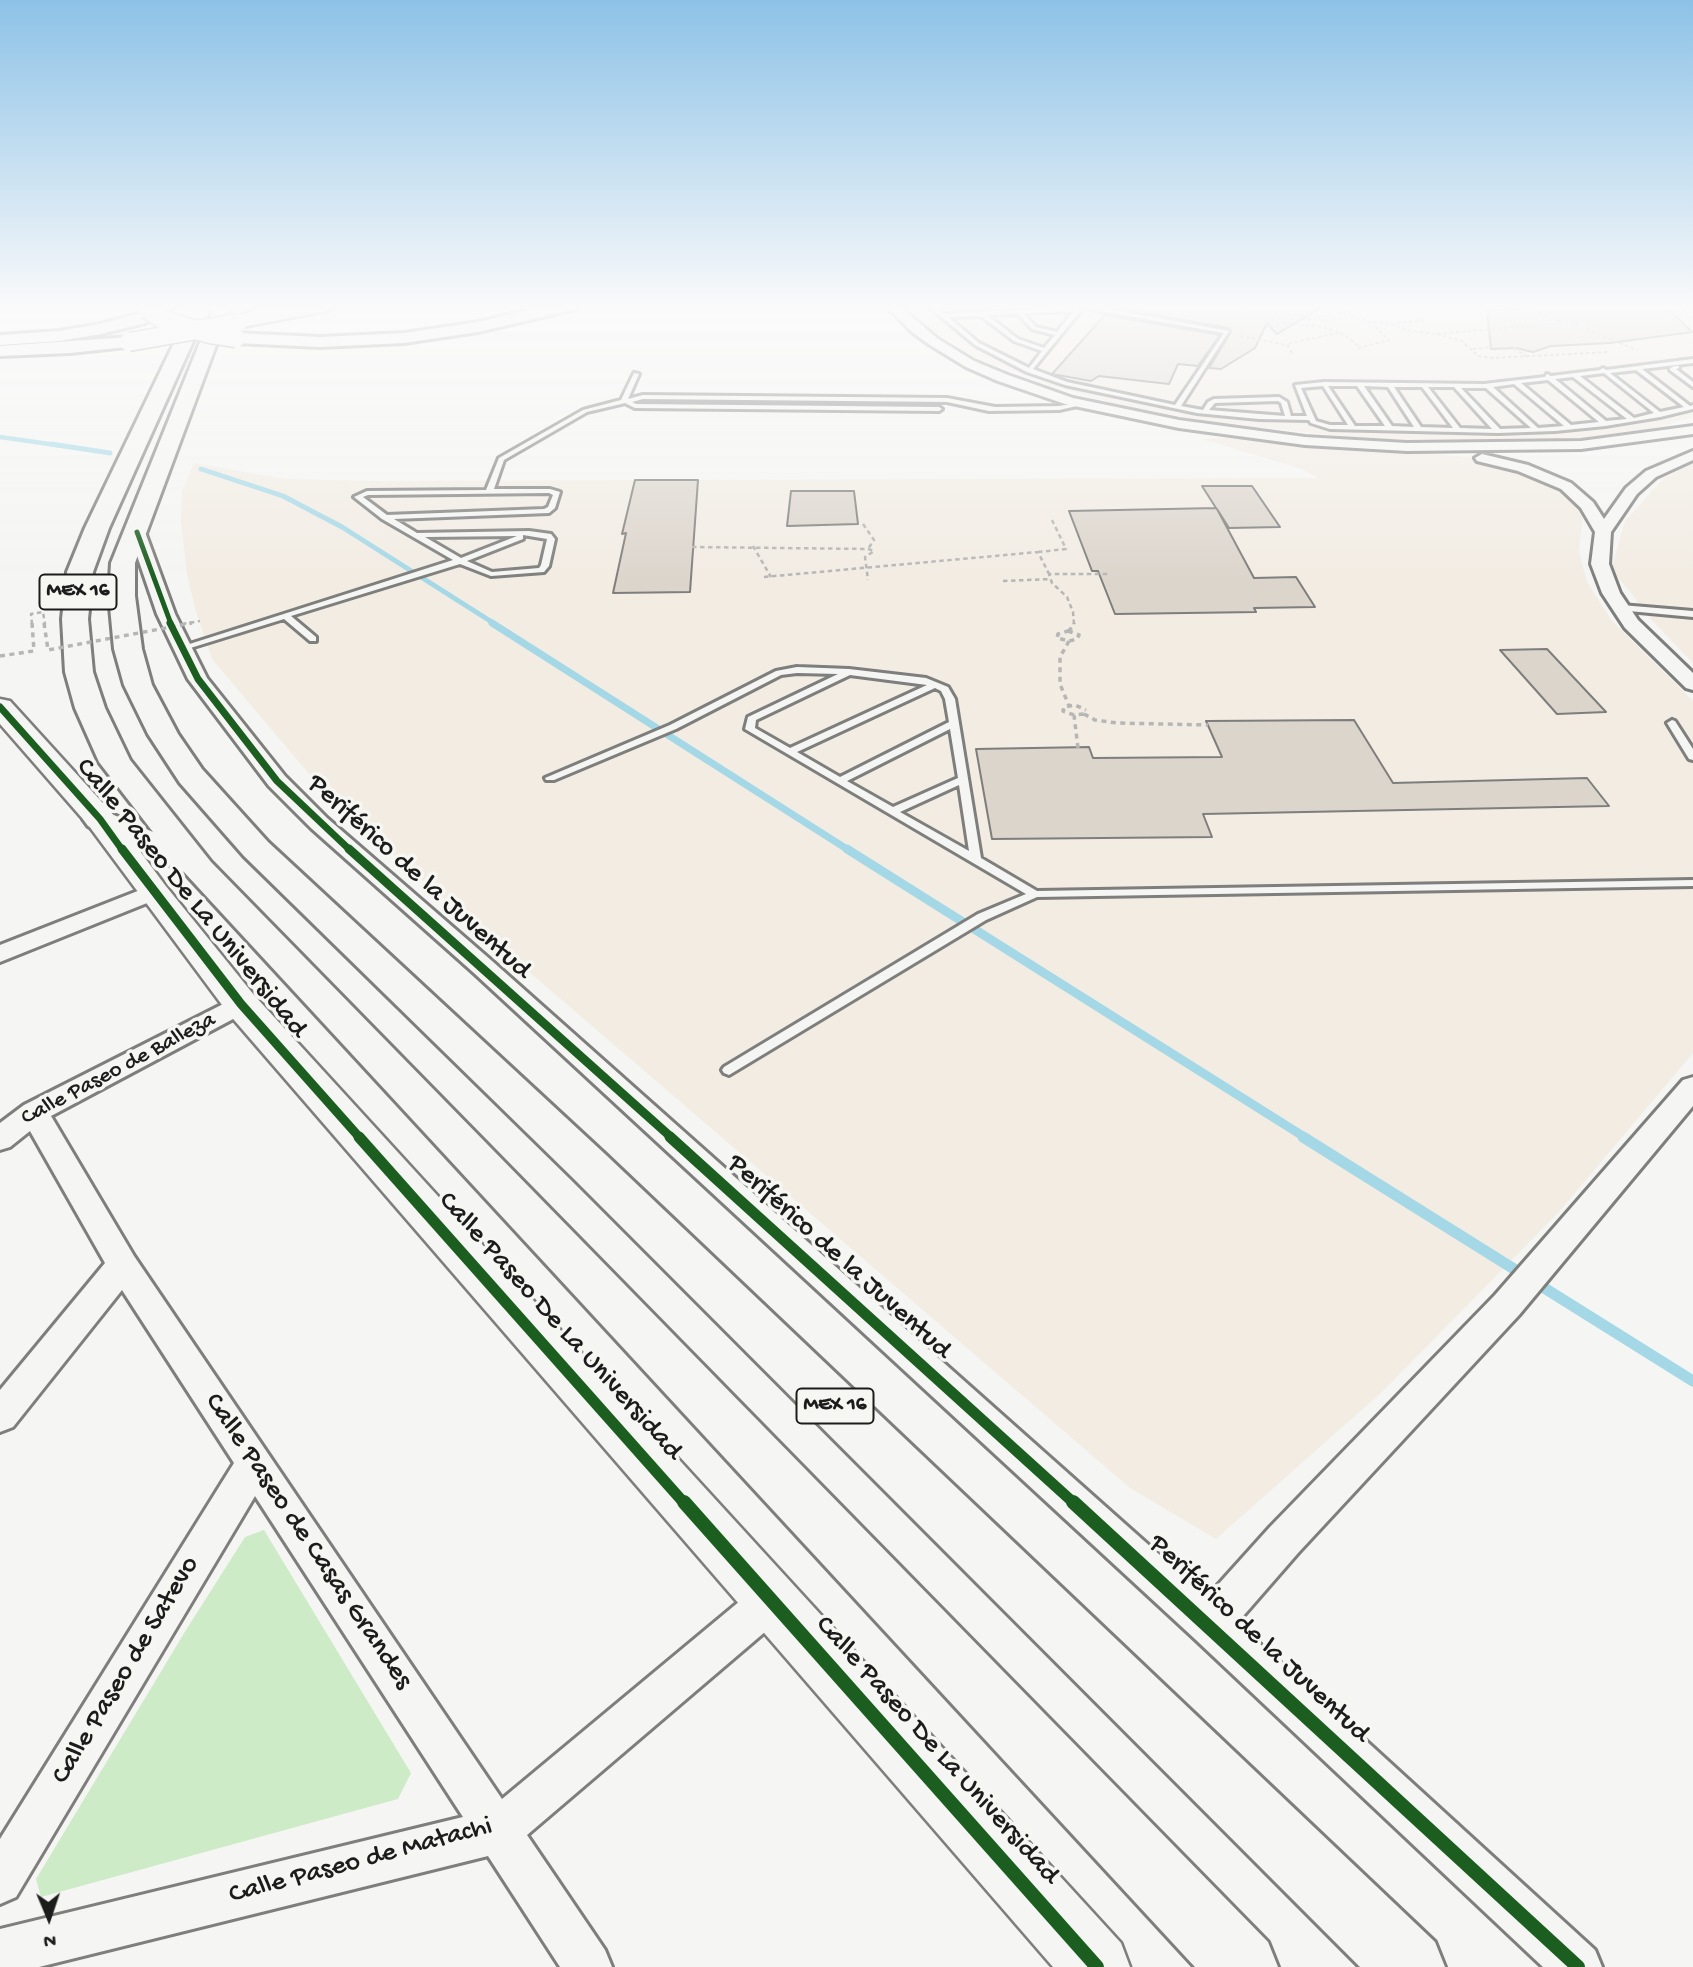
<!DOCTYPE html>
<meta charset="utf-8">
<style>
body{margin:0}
#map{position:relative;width:1693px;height:1967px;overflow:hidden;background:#f5f5f3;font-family:"Gochi Hand",sans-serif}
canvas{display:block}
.north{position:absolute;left:14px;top:1883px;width:70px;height:70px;-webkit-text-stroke:5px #f6f6f2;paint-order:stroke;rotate:178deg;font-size:19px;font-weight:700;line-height:28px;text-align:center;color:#1c1c1c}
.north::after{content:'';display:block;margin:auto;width:24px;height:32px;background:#1c1c1c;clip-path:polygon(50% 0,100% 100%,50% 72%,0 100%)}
</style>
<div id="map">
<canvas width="1693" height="1967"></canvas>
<div class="north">N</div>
</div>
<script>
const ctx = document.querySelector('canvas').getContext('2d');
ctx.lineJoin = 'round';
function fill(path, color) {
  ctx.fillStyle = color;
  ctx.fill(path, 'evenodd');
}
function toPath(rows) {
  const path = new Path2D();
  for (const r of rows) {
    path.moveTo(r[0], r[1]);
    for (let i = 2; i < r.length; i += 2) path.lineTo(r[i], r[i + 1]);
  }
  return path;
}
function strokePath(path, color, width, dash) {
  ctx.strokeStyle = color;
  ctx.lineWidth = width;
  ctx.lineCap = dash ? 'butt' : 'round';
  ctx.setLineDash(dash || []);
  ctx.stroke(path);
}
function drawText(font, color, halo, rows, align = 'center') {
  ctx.font = font + ' "Gochi Hand",sans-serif';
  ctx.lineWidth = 7;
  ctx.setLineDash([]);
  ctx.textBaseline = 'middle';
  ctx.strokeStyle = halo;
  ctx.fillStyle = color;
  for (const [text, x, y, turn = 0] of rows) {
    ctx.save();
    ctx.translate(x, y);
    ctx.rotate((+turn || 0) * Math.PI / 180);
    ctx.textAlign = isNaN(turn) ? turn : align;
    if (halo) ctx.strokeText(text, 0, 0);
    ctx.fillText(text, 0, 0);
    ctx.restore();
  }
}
const built = toPath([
 [905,305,1693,305,1693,417,1655,428,1582,438,1474,442,1362,438,1225,424,1129,407,1057,388,977,358,929,328],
 [1239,437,1479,458,1559,488,1583,511,1579,551,1587,582,1612,621,1693,701,1693,1053,1558,1213,1382,1392,1216,1539,1130,1488,393,855,309,774,212,659,196,612,187,574,181,522,182,492,194,463,285,479,370,481,1318,478,1302,469,1202,439],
 [1693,463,1693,663,1642,610,1633,595,1611,570,1625,521,1663,479]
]);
const green = toPath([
 [264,1530,411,1773,398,1799,41,1897,36,1879,186,1630,245,1537]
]);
const streamFar4 = toPath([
 [0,437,63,446]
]);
const streamFar3 = toPath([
 [51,444,110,453],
 [201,469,283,496,342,527,495,624]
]);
const streamFar2 = toPath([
 [492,623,850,851]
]);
const streamFar1 = toPath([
 [847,849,1306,1138]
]);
const stream = toPath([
 [1303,1137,1693,1381]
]);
const building = toPath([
 [1114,305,1325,305,1277,334,1267,323,1255,348,1221,369,1209,368,1231,332,1229,328,1112,307,1114,305],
 [1571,305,1665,305,1692,332,1610,343,1551,346,1533,352,1516,348,1491,349,1487,311,1571,305],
 [1105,315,1220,335,1198,366,1178,364,1169,384,1099,376,1091,381,1052,374,1105,315],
 [635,480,698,480,690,592,613,593,626,533,622,534,635,480],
 [1202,486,1252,486,1280,527,1229,528,1217,509,1254,578,1296,577,1315,607,1254,608,1256,612,1115,614,1098,571,1092,571,1069,511,1216,508,1202,486],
 [791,491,854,491,858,524,787,526,791,491],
 [1547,649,1606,712,1557,714,1500,650,1547,649],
 [1354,720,1393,783,1587,778,1609,806,1203,814,1212,837,992,839,976,749,1089,747,1093,758,1222,757,1206,721,1354,720]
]);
const pathFar2 = toPath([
 [1221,305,1286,316],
 [1349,305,1347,310,1352,317,1369,322,1391,324,1426,320],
 [1522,305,1558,321],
 [1637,306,1661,315],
 [1673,316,1693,317],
 [1272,319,1328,320,1352,317],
 [1264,321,1323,327,1345,335,1358,346],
 [1558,321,1572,321,1577,323,1575,325,1558,321],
 [1575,322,1662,315,1692,309,1684,305],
 [1391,324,1410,331,1437,334,1561,323],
 [1575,325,1637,350],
 [1437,334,1462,341,1478,356,1493,358,1609,352],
 [1240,336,1286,345],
 [1358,348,1389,340,1372,324],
 [1514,348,1526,356],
 [1473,349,1493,347],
 [1292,353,1287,344,1338,333]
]);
const pathFar1 = toPath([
 [863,524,874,540,868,549],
 [753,546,771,577],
 [692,547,868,549,874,551,865,557,868,580],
 [1038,552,1066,549,1052,520],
 [764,577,1038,552,1049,574],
 [1003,581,1051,579],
 [1074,624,1073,612,1067,597,1052,583,1049,574,1110,574]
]);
const path = toPath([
 [1068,631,1074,626,1074,623],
 [1068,631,1079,635,1077,639,1069,641,1057,638,1058,634,1068,631],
 [1069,641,1060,657,1060,684,1069,706],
 [0,656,34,651],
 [1084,714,1095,720,1117,723,1208,725],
 [1074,715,1063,711,1064,707,1075,705,1086,710],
 [1078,748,1074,715,1084,714,1086,710]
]);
const lane = toPath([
 [927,305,973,305,935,307,944,314,1077,307,1074,305,1085,305,1229,331,1181,406,1197,409,1203,410,1208,402,1214,399,1279,397,1287,402,1291,416,1307,416,1295,385,1324,382,1484,384,1545,377,1547,374,1551,376,1600,370,1603,368,1606,370,1693,359,1693,363,1642,369,1690,406,1693,405,1693,409,1660,417,1605,426,1555,431,1498,433,1330,429,1311,423,1309,420,1259,419,1197,413,1065,385,1027,372,975,345,927,305],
 [1083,308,1224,333,1175,405,1067,382,1033,369,1083,308],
 [1074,311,1057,332,1036,327,1023,313,1074,311],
 [1018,314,1032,329,1055,335,1044,348,1018,339,987,315,1018,314],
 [981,316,1014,341,1042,351,1029,368,979,343,948,317,981,316],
 [1636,370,1684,407,1660,412,1610,373,1636,370],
 [1604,373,1654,413,1634,418,1580,376,1604,373],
 [1573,377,1627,419,1606,421,1555,379,1573,377],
 [1548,380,1599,422,1571,425,1521,383,1548,380],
 [1514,384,1564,426,1538,428,1493,387,1514,384],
 [1323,386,1348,425,1330,425,1316,421,1301,388,1323,386],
 [1328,386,1357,386,1385,426,1355,426,1328,386],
 [1364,386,1388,387,1414,427,1392,426,1364,386],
 [1394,387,1422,387,1453,428,1421,427,1394,387],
 [1428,387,1454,387,1492,429,1460,428,1428,387],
 [1461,388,1486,388,1531,428,1500,429,1461,388],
 [1278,401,1281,403,1285,416,1209,410,1215,403,1278,401],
 [1675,366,1679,366,1679,368,1676,369,1693,382,1693,387,1670,370,1670,368,1675,366],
 [634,373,639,374,628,399,643,395,947,398,995,407,1059,406,1083,402,1086,404,1059,410,989,411,947,402,643,399,632,402,636,404,939,407,942,409,939,411,635,408,625,403,587,412,504,460,494,489,550,489,560,492,555,508,549,513,394,519,417,533,529,531,551,534,555,539,549,566,544,572,491,576,460,564,291,616,316,637,316,641,310,641,284,619,184,650,177,648,453,560,382,519,354,497,367,491,486,490,499,458,583,410,621,400,634,373],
 [549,493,553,495,548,507,544,509,387,515,363,497,368,495,549,493],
 [523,535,547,539,541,565,539,568,492,572,467,561,523,539,523,535],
 [517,536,461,558,425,537,517,536],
 [1621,605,1693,611,1693,617,1618,610,1618,606,1621,605],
 [797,667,849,669,926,678,948,687,955,699,981,858,1037,891,1693,880,1693,886,1037,897,986,920,729,1075,724,1073,722,1070,724,1067,978,914,1026,894,745,729,748,717,838,674,797,673,781,675,676,729,554,780,546,780,545,778,670,725,776,671,797,667],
 [850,675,927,685,790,748,755,728,756,720,850,675],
 [935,688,941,691,945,699,949,722,840,777,797,752,935,688],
 [950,729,958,778,893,807,847,781,950,729],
 [959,785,969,851,900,812,959,785],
 [1672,720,1675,721,1693,749,1693,760,1689,759,1667,723,1672,720]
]);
const street = toPath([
 [886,305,898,305,938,339,974,361,1008,375,1073,398,1179,420,1305,437,1407,443,1581,441,1693,426,1693,434,1581,449,1407,451,1305,445,1179,428,1065,404,998,381,966,367,930,345,912,332,886,305],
 [1693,451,1693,460,1656,477,1637,494,1611,532,1609,564,1620,593,1638,620,1693,673,1693,690,1686,688,1625,628,1602,593,1591,564,1595,532,1581,508,1561,489,1518,471,1477,461,1475,458,1482,454,1528,465,1571,483,1593,502,1604,519,1626,488,1646,471,1693,451],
 [137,527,145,532,175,614,207,678,285,776,327,818,492,961,1207,1597,1270,1527,1495,1295,1683,1080,1693,1077,1693,1106,1519,1315,1298,1553,1237,1623,1595,1950,1602,1967,1543,1967,1195,1639,474,973,311,828,269,786,188,679,157,614,129,532,137,527],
 [153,885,162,887,165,892,162,897,0,962,0,945,153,885],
 [241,995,250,998,254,1004,250,1010,51,1116,134,1256,502,1799,758,1586,772,1580,786,1586,792,1600,786,1614,527,1835,605,1950,612,1967,560,1967,488,1856,39,1967,0,1967,0,1929,463,1817,255,1496,16,1897,0,1904,0,1839,234,1463,122,1290,13,1427,0,1432,0,1390,105,1263,30,1131,10,1147,0,1150,0,1123,24,1105,241,995]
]);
const secondary = toPath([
 [306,305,339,305,331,310,237,328,229,323,237,318,306,305],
 [0,699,10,701,111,812,165,885,254,995,1121,1943,1130,1967,1053,1967,228,1013,89,826,0,724,0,699]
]);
const primary = toPath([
 [129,337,138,342,135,346,70,353,0,356,0,346,129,337]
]);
const highway = toPath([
 [157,305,179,305,145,323,101,334,59,341,0,345,0,335,59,331,100,324,133,315,157,305],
 [215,305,231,305,135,563,135,596,142,649,152,685,178,734,202,769,268,842,606,1155,1435,1942,1445,1967,1360,1967,574,1179,244,856,180,783,148,734,124,685,114,649,109,596,111,563,215,305],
 [268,305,291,305,289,309,246,326,234,326,231,322,234,318,268,305],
 [549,305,578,305,576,309,478,332,404,343,320,347,236,343,227,338,236,333,320,337,404,333,478,322,549,305],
 [185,334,194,339,109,528,93,572,88,619,93,672,105,708,130,760,211,862,1268,1942,1278,1967,1195,1967,184,872,88,826,83,819,88,812,100,809,153,832,99,762,75,708,65,672,62,619,67,572,85,528,176,339,185,334]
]);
const pathBridgeFar1 = toPath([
 [32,624,31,614,43,612,45,624],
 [182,624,200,621]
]);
const pathBridge = toPath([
 [32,623,34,651],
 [44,623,48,650,192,623]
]);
const primaryBridge = toPath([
 [129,342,237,323]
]);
const highwayBridge = toPath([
 [147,309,163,320,210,334,236,338]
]);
const cyclewayFar4 = toPath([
 [137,532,171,624]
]);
const cyclewayFar3 = toPath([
 [170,623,198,679,277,781,351,851],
 [0,707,100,819,123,851]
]);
const cyclewayFar2 = toPath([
 [122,849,241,1004,360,1138],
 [349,849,672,1138]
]);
const cyclewayFar1 = toPath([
 [359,1137,685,1504],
 [670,1137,1075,1504]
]);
const cycleway = toPath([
 [684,1502,1097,1967],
 [1073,1502,1578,1967]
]);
const shields = [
 [78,592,77],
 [835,1406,77]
];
const shieldNames = [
 ["MEX 16",78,592],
 ["MEX 16",835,1406]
];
const streetNames = [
 ["Calle Paseo de Balleza",119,1070,-28]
];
const nearStreetnames = [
 ["Periférico de la Juventud",418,878,42],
 ["Calle Paseo De La Universidad",190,899,51],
 ["Periférico de la Juventud",838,1258,42],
 ["Calle Paseo De La Universidad",559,1327,48],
 ["Calle Paseo de Casas Grandes",307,1542,56],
 ["Periférico de la Juventud",1258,1640,43],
 ["Calle Paseo de Satevo",127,1671,-59],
 ["Calle Paseo De La Universidad",936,1751,48],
 ["Calle Paseo de Matachi",361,1862,-15]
];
fill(built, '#f2ece3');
fill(green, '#ceebc8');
strokePath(streamFar4, '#a4d8e6', 4.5);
strokePath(streamFar3, '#a4d8e6', 5);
strokePath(streamFar2, '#a4d8e6', 7);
strokePath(streamFar1, '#a4d8e6', 9);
strokePath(stream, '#a4d8e6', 11);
fill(building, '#dcd5cc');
strokePath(building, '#7e7e7d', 2);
strokePath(lane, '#7e7e7d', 6);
strokePath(street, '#7e7e7d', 6);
strokePath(secondary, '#7e7e7d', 5);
strokePath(primary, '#7e7e7d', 6);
strokePath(highway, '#7e7e7d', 6);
strokePath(pathFar2, '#b6b6b5', 2, [3.5, 2.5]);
strokePath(pathFar1, '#b6b6b5', 2.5, [4.5, 3.5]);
strokePath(path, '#b6b6b5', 3.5, [5, 4.5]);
fill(lane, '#f5f5f3');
fill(street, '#f5f5f3');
fill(secondary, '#f5f5f3');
fill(primary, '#f5f5f3');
fill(highway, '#f5f5f3');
strokePath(primaryBridge, '#7e7e7d', 21, []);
strokePath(highwayBridge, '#7e7e7d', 21, []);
strokePath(pathBridgeFar1, '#b6b6b5', 2.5, [4.5, 3.5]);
strokePath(pathBridge, '#b6b6b5', 3.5, [5, 4.5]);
strokePath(primaryBridge, '#f5f5f3', 18);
strokePath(highwayBridge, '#f5f5f3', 18);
strokePath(cyclewayFar4, '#1b5e20', 5);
strokePath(cyclewayFar3, '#1b5e20', 7);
strokePath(cyclewayFar2, '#1b5e20', 9);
strokePath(cyclewayFar1, '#1b5e20', 11);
strokePath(cycleway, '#1b5e20', 14);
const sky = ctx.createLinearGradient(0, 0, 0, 580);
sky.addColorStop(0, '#8dc2e7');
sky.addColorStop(0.53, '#fafafa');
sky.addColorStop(1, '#fafafa00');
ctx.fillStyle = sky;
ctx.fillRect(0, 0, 1693, 580);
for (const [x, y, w] of shields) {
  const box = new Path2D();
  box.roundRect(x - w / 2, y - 17.5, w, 35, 5);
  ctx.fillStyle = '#f6f6f2';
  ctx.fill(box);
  strokePath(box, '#1c1c1c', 2);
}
drawText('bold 21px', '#1c1c1c', null, shieldNames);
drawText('23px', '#1c1c1c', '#f6f6f2', streetNames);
drawText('28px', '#1c1c1c', '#f6f6f2', nearStreetnames);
</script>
